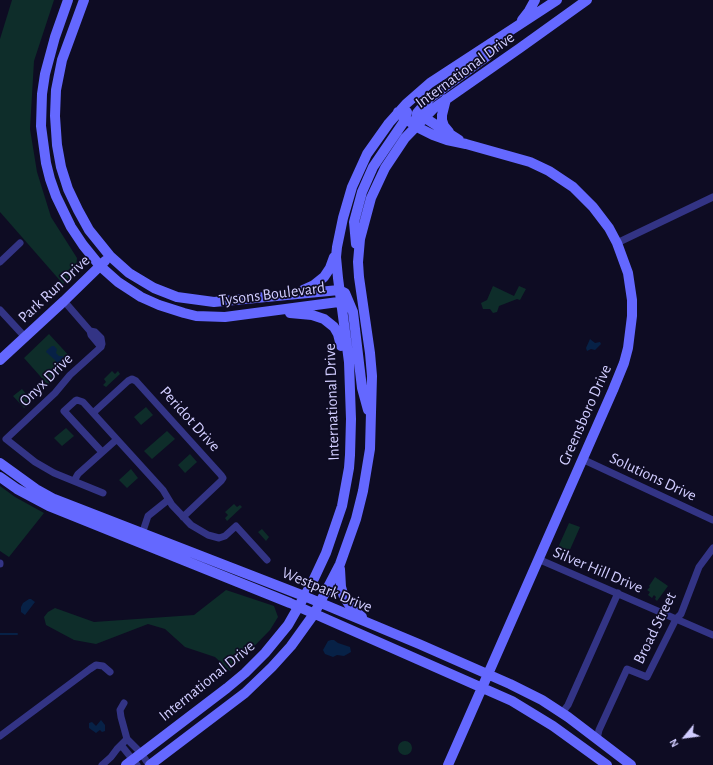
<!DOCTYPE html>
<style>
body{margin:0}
#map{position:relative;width:713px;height:765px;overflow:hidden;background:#0e0c23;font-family:"Alegreya Sans",sans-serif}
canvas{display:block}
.north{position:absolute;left:665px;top:717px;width:40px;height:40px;-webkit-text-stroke:3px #0e0c23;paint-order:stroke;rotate:241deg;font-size:11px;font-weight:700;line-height:16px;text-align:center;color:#d1cdff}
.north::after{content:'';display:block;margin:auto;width:14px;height:18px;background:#d1cdff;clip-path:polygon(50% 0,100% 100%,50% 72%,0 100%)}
</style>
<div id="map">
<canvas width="713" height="765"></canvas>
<div class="north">N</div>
</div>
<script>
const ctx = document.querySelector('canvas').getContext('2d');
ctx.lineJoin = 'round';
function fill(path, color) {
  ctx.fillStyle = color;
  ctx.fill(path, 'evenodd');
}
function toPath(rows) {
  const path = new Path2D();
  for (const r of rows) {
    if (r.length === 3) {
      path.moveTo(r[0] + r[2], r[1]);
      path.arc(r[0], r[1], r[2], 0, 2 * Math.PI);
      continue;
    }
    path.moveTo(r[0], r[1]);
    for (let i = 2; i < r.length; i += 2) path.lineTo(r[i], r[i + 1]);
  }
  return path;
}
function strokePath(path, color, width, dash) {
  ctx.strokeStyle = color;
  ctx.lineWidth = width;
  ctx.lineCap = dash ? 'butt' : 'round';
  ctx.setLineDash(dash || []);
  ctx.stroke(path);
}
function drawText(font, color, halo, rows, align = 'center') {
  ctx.font = font + ' "Alegreya Sans",sans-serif';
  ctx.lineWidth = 3.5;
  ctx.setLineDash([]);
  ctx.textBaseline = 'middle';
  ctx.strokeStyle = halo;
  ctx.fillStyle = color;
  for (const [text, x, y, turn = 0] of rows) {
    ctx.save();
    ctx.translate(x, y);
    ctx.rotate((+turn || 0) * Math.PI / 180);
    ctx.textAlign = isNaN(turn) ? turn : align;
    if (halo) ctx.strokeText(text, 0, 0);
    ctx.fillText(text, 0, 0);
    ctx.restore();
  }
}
const green = toPath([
 [12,0,54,0,34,61,30,129,37,172,51,217,77,258,76,270,63,284,0,212,0,39],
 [493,286,514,296,519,286,526,289,520,300,517,299,499,306,497,312,493,313,490,309,483,309,481,303,487,300],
 [49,334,72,359,61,370,48,385,24,358],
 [112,371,115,374,118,371,120,374,106,387,103,385,106,382,104,379],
 [22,389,32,401,24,408,13,396],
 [146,407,153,415,141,425,134,417],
 [66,428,74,436,62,446,54,438],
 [167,431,175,439,152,459,144,451],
 [190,454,197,462,185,473,178,465],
 [131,469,138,478,127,488,119,480],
 [0,486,15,497,44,513,9,557,0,551],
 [234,504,237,507,240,505,242,507,227,521,225,518,228,515,225,512],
 [569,523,580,527,565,561,556,556,558,553,556,552],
 [262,529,269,537,266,541,258,532],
 [655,577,668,586,657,601,655,599,656,597,654,595,652,598,648,595,650,592,647,590,650,587,649,586],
 [226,590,274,606,278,617,270,630,230,671,215,657,185,647,165,629,148,624,96,644,74,640,46,625,44,617,48,612,55,608,94,622,194,615],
 [405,748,7]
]);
const water = toPath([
 [590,339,595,343,600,342,601,344,595,350,591,349,587,351,586,348],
 [52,346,54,346,57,349,56,353,59,356,63,356,64,358,64,360,59,364,57,364,55,360,46,352,47,350],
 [29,599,31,599,35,602,25,615,21,612,21,607,23,603],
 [331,640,334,640,338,643,350,647,351,652,344,656,337,655,333,657,325,654,323,650,328,641],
 [101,720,105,725,105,731,102,732,100,730,96,733,89,728,89,723,92,722,96,726]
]);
const stream = toPath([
 [0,634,17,634]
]);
const street = toPath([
 [617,243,713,197],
 [0,262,20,243],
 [64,301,90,331,95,332,101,338,102,344,101,347,70,375,55,393,6,439,35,462,54,473,103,493],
 [0,310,25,337],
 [90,331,91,335,101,347],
 [93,413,128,381,132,379,136,381,221,475,223,478,221,481,183,517],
 [102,452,64,411,75,401,77,400,83,402,163,490,172,505,191,525,208,535,219,538,225,536,236,526,267,560],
 [582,459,713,520],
 [74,481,78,474,116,440],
 [141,537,148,516,168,500],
 [538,559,713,635],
 [0,563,0,564],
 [124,703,120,710,121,717,127,739,141,753,149,765],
 [562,713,568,705,618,593],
 [0,736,90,669,96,665,103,666,110,672],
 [597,739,599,730,627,669,647,677,676,619,681,614,699,567,713,548],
 [121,745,137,765],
 [102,765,111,757,117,749,127,739]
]);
const secondary = toPath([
 [68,0,55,37,45,74,42,94,41,126,46,163,50,179,56,196,71,227,83,245,100,266,118,282,141,297,159,305,184,313,196,316,225,317,346,301],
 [84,0,62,60,56,90,55,116,57,145,61,167,68,189,78,210,89,230,110,256,129,273,154,288,177,297,214,302,339,290,345,293,353,312,362,388,368,410],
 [522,20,529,11,535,0],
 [446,99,442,115,442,120,444,126,449,132],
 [398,112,415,126,433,135,447,140,466,144,530,162,549,171,573,187,593,207,609,228,617,243,628,273,632,300,632,316,628,348,624,363,613,390,448,765],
 [419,114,459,140],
 [415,126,417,113,430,98,486,57,502,40],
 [356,244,354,222,362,192,373,167,403,123,407,112],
 [303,290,314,285,324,277,330,268,334,257],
 [290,313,312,315,324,319,334,327,338,334,341,346],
 [0,360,64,301,105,261],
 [0,463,36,489,54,499,304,596,419,644,510,684,542,700,568,717,631,765],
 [0,477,17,489,49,506,290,603,512,701,553,726,607,765],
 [340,569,341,587,344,597,352,609,362,617],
 [126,765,227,688,245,673,265,653,288,625,312,583,326,553,342,506,349,468,350,455,351,419,349,362,338,278,336,257,337,247,343,218,352,187,367,154,389,123,406,104,430,83,557,0],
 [150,765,245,693,272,667,291,646,314,614,340,564,356,519,363,491,370,449,372,376,370,353,359,277,358,262,360,239,371,198,385,168,405,138,434,108,520,48,587,0]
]);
const streetNames = [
 ["International Drive",465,70,-36],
 ["Park Run Drive",54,289,-43],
 ["Tysons Boulevard",272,294,-7],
 ["Onyx Drive",46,380,-45],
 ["International Drive",332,402,-92],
 ["Greensboro Drive",585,415,-66],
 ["Peridot Drive",190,419,48],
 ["Solutions Drive",653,477,25],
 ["Silver Hill Drive",598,570,23],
 ["Westpark Drive",327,590,22],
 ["Broad Street",655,628,-64],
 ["International Drive",207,681,-39]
];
fill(green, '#0e2d2a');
fill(water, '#072146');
strokePath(stream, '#072146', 2);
strokePath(street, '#333485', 7);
strokePath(secondary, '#6468ff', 10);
drawText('16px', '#d1cdff', '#0e0c23', streetNames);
</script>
